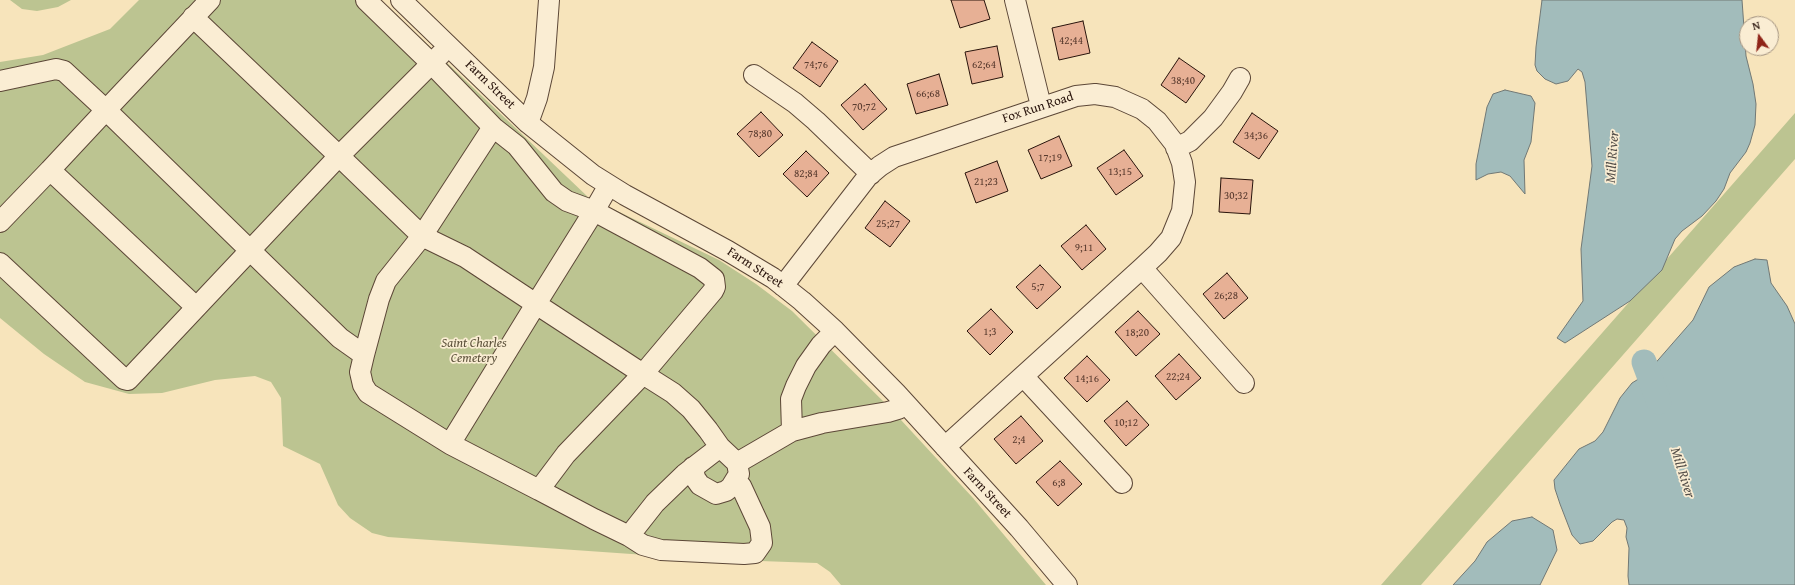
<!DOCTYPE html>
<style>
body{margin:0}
#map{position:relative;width:1795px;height:585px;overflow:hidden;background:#f7e4bb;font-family:"Gentium Book Plus",serif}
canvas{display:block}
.north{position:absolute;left:1739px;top:16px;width:40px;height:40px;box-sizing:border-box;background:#faedd3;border:1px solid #a69683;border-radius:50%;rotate:345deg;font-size:11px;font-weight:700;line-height:16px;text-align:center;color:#28130b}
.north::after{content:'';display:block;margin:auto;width:14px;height:18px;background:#8f2418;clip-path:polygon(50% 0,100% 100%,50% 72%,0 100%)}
</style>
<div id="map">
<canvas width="1795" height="585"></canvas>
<div class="north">N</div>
</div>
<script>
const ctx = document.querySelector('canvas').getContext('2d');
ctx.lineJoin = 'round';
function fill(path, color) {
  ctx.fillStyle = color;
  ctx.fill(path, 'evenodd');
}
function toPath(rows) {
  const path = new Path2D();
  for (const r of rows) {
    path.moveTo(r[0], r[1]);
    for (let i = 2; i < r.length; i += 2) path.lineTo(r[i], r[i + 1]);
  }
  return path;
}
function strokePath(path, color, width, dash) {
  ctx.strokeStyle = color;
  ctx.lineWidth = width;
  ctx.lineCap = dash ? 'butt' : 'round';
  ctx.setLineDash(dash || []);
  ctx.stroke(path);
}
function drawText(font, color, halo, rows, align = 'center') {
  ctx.font = font + ' "Gentium Book Plus",serif';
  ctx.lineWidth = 3.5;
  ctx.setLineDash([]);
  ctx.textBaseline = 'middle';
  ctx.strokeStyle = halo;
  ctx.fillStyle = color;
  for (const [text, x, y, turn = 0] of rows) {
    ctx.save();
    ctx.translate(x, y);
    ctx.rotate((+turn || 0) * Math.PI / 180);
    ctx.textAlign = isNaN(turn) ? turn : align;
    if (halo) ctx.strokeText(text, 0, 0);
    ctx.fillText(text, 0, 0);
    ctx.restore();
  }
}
const green = toPath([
 [10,0,71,0,58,7,37,11,22,9],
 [139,0,381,0,588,197,719,260,756,284,792,311,889,407,973,498,1046,585,841,585,830,572,817,563,703,559,388,537,372,533,350,518,338,505,320,464,283,446,281,398,271,382,255,376,215,380,162,393,129,394,85,382,44,354,0,318,0,62,43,55,110,29],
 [1795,113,1795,159,1421,585,1381,585]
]);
const water = toPath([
 [1542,0,1742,0,1746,56,1753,84,1756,104,1755,125,1750,143,1746,152,1730,173,1724,189,1716,201,1702,216,1682,231,1675,239,1662,270,1630,301,1565,343,1557,338,1583,301,1581,249,1592,166,1585,82,1582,72,1578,69,1568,81,1556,84,1545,79,1537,71,1535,65,1536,47,1542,0],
 [1505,90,1531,96,1535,103,1531,142,1524,160,1525,194,1510,176,1501,172,1488,174,1476,180,1476,164,1487,107,1493,94,1505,90],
 [1755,259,1767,260,1771,283,1787,306,1795,324,1795,585,1629,585,1628,576,1629,548,1626,537,1627,528,1624,520,1617,519,1612,522,1593,541,1580,544,1572,535,1560,504,1555,489,1554,480,1579,449,1595,441,1603,432,1620,398,1632,383,1645,375,1693,320,1709,287,1734,267,1755,259],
 [1532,517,1553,530,1557,550,1540,585,1453,585,1475,561,1487,542,1512,521,1532,517]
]);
const river = toPath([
 [1644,362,1659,402]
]);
const building = toPath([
 [951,0,984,0,990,19,960,28,951,0],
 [1083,21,1090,53,1059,60,1052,28,1083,21],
 [812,42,838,61,820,87,793,68,812,42],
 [997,46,1003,77,972,84,965,52,997,46],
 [1179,58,1205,76,1186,103,1161,85,1179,58],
 [939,74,948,105,916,114,907,84,939,74],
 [865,84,887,109,863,130,841,105,865,84],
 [761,112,783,135,759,157,737,134,761,112],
 [1252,113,1278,131,1259,159,1233,142,1252,113],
 [1059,136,1072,166,1041,179,1028,150,1059,136],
 [1124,150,1143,176,1116,195,1097,168,1124,150],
 [806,151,829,173,807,197,783,174,806,151],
 [997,161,1008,191,976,203,965,173,997,161],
 [1221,178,1253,180,1250,214,1219,212,1221,178],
 [885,201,910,221,890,247,865,228,885,201],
 [1086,225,1106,249,1082,270,1061,246,1086,225],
 [1040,265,1061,287,1037,309,1016,287,1040,265],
 [1227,273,1248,298,1224,319,1203,294,1227,273],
 [991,309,1013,332,990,355,967,331,991,309],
 [1138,311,1160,334,1136,356,1115,332,1138,311],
 [1179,354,1201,378,1176,400,1155,376,1179,354],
 [1087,356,1110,380,1087,402,1064,378,1087,356],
 [1127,401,1149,425,1126,446,1104,421,1127,401],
 [1021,416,1043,441,1016,464,994,439,1021,416],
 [1060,461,1082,484,1058,506,1036,482,1060,461]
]);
const minor = toPath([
 [366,0,432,64,493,127,517,146,554,192,567,201,594,211,536,304,643,374,566,454,539,490,594,519,629,536,655,503,685,474,720,447],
 [401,0,528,123,593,175,625,195,728,251,773,278,802,301,835,331,896,393,1019,528,1067,585],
 [1015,0,1041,106],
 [441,54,339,156,422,236,493,127],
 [754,75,795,103,816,121,871,174],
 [0,81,56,69,64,71,106,110,210,0],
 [528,123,537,98,544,67,549,0],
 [1176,148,1190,141,1213,118,1232,92,1240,78],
 [50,170,106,110,340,338,364,355,360,372,363,385,368,393,450,444,536,304,465,257,422,236,386,281,379,299,364,355],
 [609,185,594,211,700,268,714,279,715,287,713,291,643,374,673,393,691,409,708,430,720,447,737,463,739,474,731,487,726,491,716,494,700,485,695,478,693,467],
 [0,222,50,170,196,307],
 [0,263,124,379,128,380,339,156,193,17],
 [1142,268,1244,383],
 [783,286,868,176,880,166,894,157,1076,96,1095,94,1115,97,1142,109,1157,121,1175,144,1182,163,1185,182,1182,211,1171,238,1158,253,1142,268,945,447],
 [1023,376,1122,483],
 [792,431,791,399,796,386,806,366,821,345,835,331],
 [450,444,539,490],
 [737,463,792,431,822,423,888,412,898,409,905,404],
 [629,536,643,545,661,550,744,554,755,553,762,543,760,527,741,486,736,482]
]);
const numberNames = [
 ["42;44",1071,41],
 ["74;76",816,65],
 ["62;64",984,65],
 ["38;40",1183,81],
 ["66;68",928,94],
 ["70;72",864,107],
 ["78;80",760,134],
 ["34;36",1256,136],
 ["17;19",1050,158],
 ["13;15",1120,172],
 ["82;84",806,174],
 ["21;23",986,182],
 ["30;32",1236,196],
 ["25;27",888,224],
 ["9;11",1084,248],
 ["5;7",1038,287],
 ["26;28",1226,296],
 ["1;3",990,332],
 ["18;20",1137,333],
 ["22;24",1178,377],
 ["14;16",1087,379],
 ["10;12",1126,423],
 ["2;4",1019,440],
 ["6;8",1059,483]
];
const streetNames = [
 ["Farm Street",490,85,44],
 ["Fox Run Road",1038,108,-18],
 ["Farm Street",755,268,33],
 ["Farm Street",987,493,47]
];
const parkNames = [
 ["Saint Charles",474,344],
 ["Cemetery",474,359]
];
const waterNames = [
 ["Mill River",1613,157,-86],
 ["Mill River",1682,473,72]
];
fill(green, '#bcc491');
fill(water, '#a2bcbb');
strokePath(water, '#717875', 1);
strokePath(river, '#a2bcbb', 25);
fill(building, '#e7b095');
strokePath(building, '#28130b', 1);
strokePath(minor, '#5c4737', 22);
strokePath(minor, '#faedd3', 20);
drawText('11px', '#583a2e', null, numberNames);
drawText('13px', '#28130b', '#faedd3', streetNames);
drawText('italic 13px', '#5c513a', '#faedd3', parkNames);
drawText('italic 14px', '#534e49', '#faedd3', waterNames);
</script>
